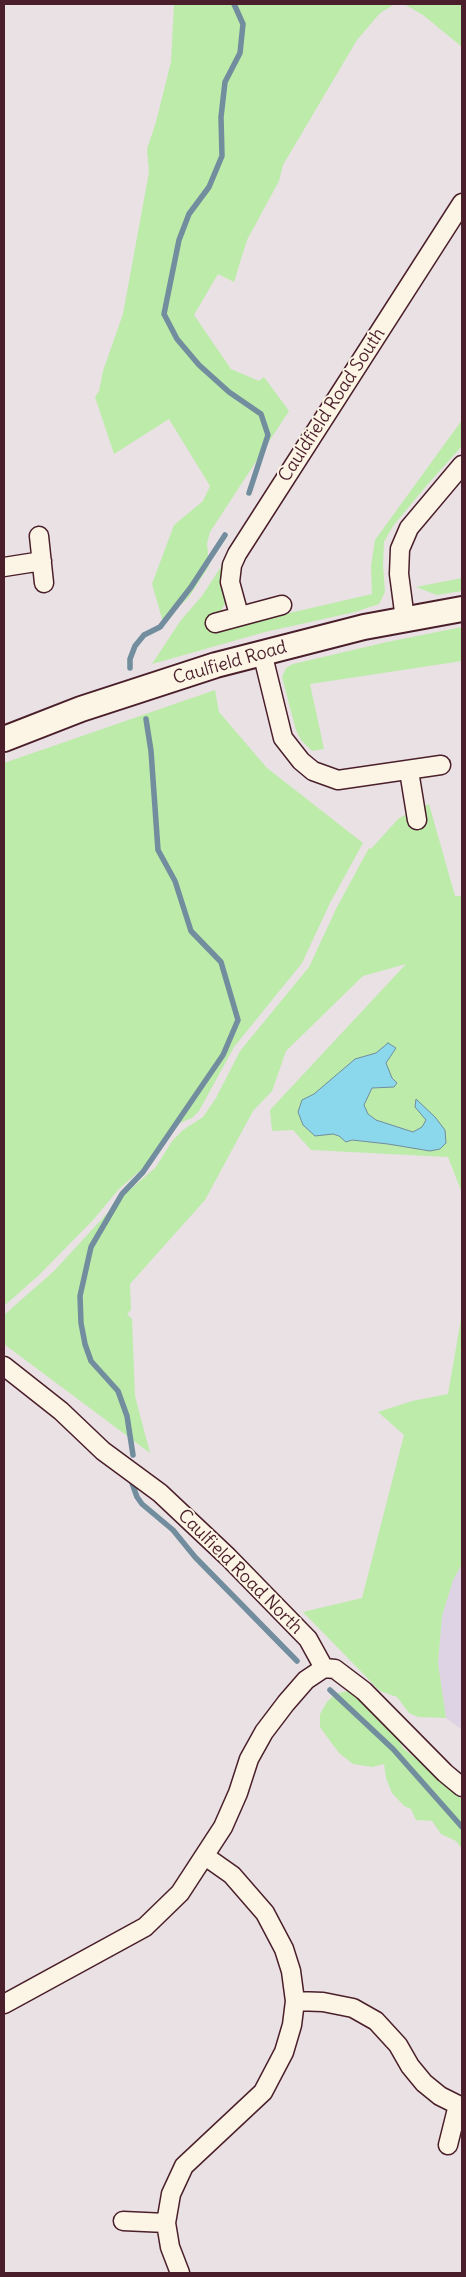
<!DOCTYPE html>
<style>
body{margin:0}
#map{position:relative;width:466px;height:2277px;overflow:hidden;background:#eae1e4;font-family:Delius,sans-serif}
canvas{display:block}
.frame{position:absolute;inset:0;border:5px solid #4a1f2b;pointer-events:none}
</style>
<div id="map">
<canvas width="466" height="2277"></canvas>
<div class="frame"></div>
</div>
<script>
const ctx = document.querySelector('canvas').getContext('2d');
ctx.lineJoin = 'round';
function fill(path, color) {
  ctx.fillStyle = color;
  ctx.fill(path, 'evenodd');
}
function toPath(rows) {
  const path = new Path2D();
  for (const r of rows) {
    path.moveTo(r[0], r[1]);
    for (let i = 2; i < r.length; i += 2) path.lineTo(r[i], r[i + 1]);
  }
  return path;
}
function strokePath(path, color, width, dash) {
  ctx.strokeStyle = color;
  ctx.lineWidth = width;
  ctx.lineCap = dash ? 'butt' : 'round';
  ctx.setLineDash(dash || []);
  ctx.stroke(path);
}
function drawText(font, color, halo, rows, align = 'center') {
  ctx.font = font + ' Delius,sans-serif';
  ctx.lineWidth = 4;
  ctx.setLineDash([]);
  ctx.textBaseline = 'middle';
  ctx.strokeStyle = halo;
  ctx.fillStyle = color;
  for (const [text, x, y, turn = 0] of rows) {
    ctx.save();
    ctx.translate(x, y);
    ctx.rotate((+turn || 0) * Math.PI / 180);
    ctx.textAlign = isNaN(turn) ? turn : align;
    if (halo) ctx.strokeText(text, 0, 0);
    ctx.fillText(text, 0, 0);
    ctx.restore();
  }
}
const built = toPath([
 [462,1564,462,1730,446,1718,438,1663,442,1616,453,1580]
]);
const green = toPath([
 [174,4,462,4,462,47,423,15,404,4,395,4,380,13,357,40,283,165,279,181,247,240,234,282,218,274,194,315,231,369,259,381,264,377,289,411,210,532,207,543,209,566,189,597,163,622,152,584,174,525,203,501,210,486,169,419,114,454,95,397,99,391,103,371,123,314,149,172,147,149,156,122,171,62],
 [462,420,462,446,427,485,393,526,384,542,383,564,385,592,379,604,355,612,265,632,152,664,181,620,202,596,224,562,226,602,219,614,209,621,211,631,372,594,371,566,375,540],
 [462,578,462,591,437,595,416,587],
 [462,627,462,661,310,684,324,749,312,751,301,740,296,730,282,677,286,668,293,664,387,642],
 [215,690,219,712,267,768,363,843,330,903,302,963,234,1047,199,1111,192,1118,180,1123,166,1136,150,1162,119,1189,93,1220,39,1275,4,1306,4,763],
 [429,804,455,896,462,896,462,1193,448,1157,311,1150,293,1130,272,1131,270,1110,406,964,363,976,286,1051,272,1091,253,1111,205,1200,130,1284,131,1310,127,1314,132,1319,135,1396,150,1453,4,1344,4,1315,54,1271,124,1195,156,1167,172,1141,183,1130,203,1117,216,1098,240,1051,309,967,337,907,369,848,371,849,399,818],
 [462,1313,462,1564,453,1580,442,1616,438,1663,446,1718,418,1717,409,1713,397,1697,380,1691,303,1612,362,1598,404,1435,378,1412,412,1401,448,1394],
 [347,1691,367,1703,393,1729,403,1748,423,1764,440,1773,462,1800,462,1849,456,1841,441,1834,432,1821,416,1820,411,1809,404,1806,392,1793,386,1778,384,1764,372,1767,353,1764,339,1753,325,1734,320,1727,320,1714,327,1702,335,1694]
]);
const water = toPath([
 [388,1043,396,1048,386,1063,392,1078,397,1083,394,1087,372,1088,364,1105,368,1114,376,1120,413,1132,422,1127,426,1120,415,1107,416,1099,435,1117,445,1130,446,1143,440,1149,430,1151,388,1144,352,1140,346,1142,339,1136,333,1134,315,1136,303,1125,298,1112,302,1100,314,1094,355,1059,376,1053,388,1043]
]);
const stream = toPath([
 [234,4,243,24,240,53,225,82,221,117,222,156,209,187,189,214,179,240,164,314,177,339,199,365,229,392,261,414,268,435,249,493],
 [130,668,130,659,135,646,144,635,160,627,191,587,225,535],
 [133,1455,127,1416,118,1391,91,1361,85,1344,81,1323,80,1296,91,1247,122,1194,143,1172,223,1055,238,1020,221,962,191,931,175,881,158,850,151,751,146,719],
 [132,1483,137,1497,142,1504,173,1530,195,1557,297,1661],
 [330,1690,393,1749,462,1827]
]);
const street = toPath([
 [39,536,44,583],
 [4,567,42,561],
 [239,615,230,582,232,565,237,554,462,203],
 [405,619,399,574,400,549,409,528,462,465],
 [215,623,282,605],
 [262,652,283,738,301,761,313,771,338,780,441,765],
 [409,771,417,820],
 [4,1366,61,1411,103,1451,160,1493,228,1557,308,1639,324,1668,335,1669,364,1691,445,1773,462,1787],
 [295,2001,323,2002,353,2008,376,2021,398,2045,410,2066,424,2083,440,2096,458,2105,448,2145],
 [4,2004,145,1927,180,1893,223,1827,238,1793,249,1759,264,1732,286,1703,306,1680,324,1668],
 [123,2221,166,2223,171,2194,184,2166,263,2092,284,2052,292,2025,295,2001,291,1971,284,1949,265,1913,232,1875,205,1856],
 [166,2223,170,2247,180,2273]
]);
const secondary = toPath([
 [4,739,81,709,216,665,364,627,462,609]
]);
const streetNames = [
 ["Cauldfield Road South",332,405,-57],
 ["Caulfield Road",230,663,-16],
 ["Caulfield Road North",240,1572,45]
];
fill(built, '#ddd3e4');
fill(green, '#bcebaa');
fill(water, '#8bd7eb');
strokePath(water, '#718d9e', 1);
strokePath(stream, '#718d9e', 5.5);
strokePath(street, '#4a1f2b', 21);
strokePath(secondary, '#4a1f2b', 28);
strokePath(street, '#fcf5e5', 18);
strokePath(secondary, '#fcf5e5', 24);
drawText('18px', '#4a1f2b', '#fcf5e5', streetNames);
</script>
